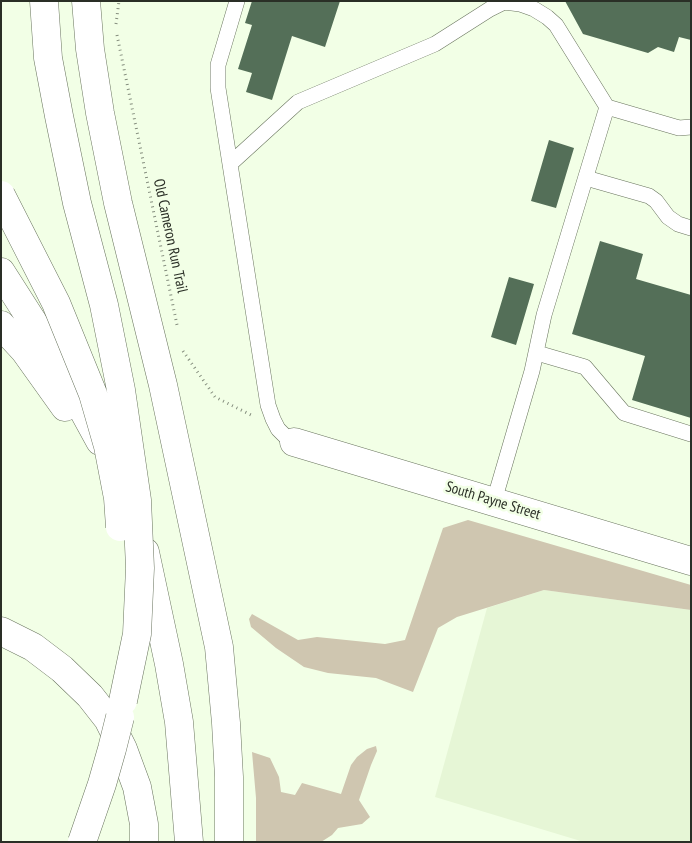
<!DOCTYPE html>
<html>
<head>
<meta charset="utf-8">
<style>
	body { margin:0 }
	#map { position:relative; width:692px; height:843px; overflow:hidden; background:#f2ffe6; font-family:"PT Sans Narrow",sans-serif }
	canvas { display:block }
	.frame { position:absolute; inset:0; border:2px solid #2a2f26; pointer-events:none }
</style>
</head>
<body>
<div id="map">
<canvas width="692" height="843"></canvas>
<div class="frame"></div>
</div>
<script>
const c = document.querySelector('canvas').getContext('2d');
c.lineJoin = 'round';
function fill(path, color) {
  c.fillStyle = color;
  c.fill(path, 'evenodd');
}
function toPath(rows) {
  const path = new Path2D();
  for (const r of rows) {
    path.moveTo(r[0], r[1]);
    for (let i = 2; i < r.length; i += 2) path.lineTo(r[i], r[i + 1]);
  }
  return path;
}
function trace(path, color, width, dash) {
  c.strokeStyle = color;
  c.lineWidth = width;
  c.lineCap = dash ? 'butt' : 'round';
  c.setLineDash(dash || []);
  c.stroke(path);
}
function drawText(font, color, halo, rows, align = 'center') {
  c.font = font + ' "PT Sans Narrow",sans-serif';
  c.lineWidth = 5;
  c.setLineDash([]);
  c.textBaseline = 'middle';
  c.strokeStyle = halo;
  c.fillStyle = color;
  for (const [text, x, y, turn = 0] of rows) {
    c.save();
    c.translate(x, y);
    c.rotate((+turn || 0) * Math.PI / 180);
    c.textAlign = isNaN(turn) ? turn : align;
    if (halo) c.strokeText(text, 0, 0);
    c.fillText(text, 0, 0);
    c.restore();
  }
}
fill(toPath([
	[544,590,691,610,691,842,584,842,435,797,487,608]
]), '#e6f6d6');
fill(toPath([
	[468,520,691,585,691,610,544,590,457,617,438,628,413,692,376,678,328,673,304,667,276,648,251,627,249,619,252,614,298,640,317,637,385,644,405,640,443,528],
	[376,746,377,751,371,765,359,800,370,817,362,824,338,828,332,835,321,842,256,842,256,798,252,752,270,758,279,777,281,792,295,795,302,783,341,794,351,765,357,757,367,749]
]), '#cfc6b0');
fill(toPath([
	[252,1,340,1,325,47,292,36,272,100,246,92,252,73,238,69,252,25,245,23],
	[565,1,691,1,691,40,679,37,674,52,658,47,648,53,583,34],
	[549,140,574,148,556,208,531,201],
	[600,241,643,254,636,279,691,295,691,418,632,400,645,356,572,334],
	[509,277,534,284,516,345,491,337]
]), '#546f58');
const service = toPath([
	[237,1,218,65,218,88,268,405,273,419,278,429,286,437,294,442],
	[230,164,298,102,435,44,490,9,504,2,520,4,534,9,547,17,556,25,607,107,679,128,691,127],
	[586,178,649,196,656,201,668,217,678,224,691,228],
	[537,353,585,367,624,413,691,434],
	[494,501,532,371,544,315,607,107]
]);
const minor = toPath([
	[294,442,691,561]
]);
const motorway = toPath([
	[86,1,90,49,100,113,118,203,163,385,219,647,226,723,229,777,229,842],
	[1,272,47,344,100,441],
	[1,325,25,351,65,407],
	[145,552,169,664,179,722,189,842],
	[1,631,33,647,62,669,90,696,108,719,123,749,137,787,144,824,144,842]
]);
trace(service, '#69745e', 16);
trace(minor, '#69745e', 29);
trace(motorway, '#69745e', 29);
trace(toPath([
	[116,24,119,1],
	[117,35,177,325],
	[183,351,215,397,251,415]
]), '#858e7e', 3, [1, 4]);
trace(service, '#fff', 15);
trace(minor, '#fff', 28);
trace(motorway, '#fff', 28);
const motorwayBridge = toPath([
	[44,1,48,58,59,116,77,203,104,305,121,390,137,500,140,568,137,634,123,701],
	[1,195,56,303,93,394,108,446,118,498,120,527],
	[82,842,102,784,112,749,120,717]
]);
trace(motorwayBridge, '#69745e', 29, []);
trace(motorwayBridge, '#fff', 28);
drawText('15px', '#2a2f26', '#f2ffe6', [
	["Old Cameron Run Trail",170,236,78],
	["South Payne Street",493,501,17]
]);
</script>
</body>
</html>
